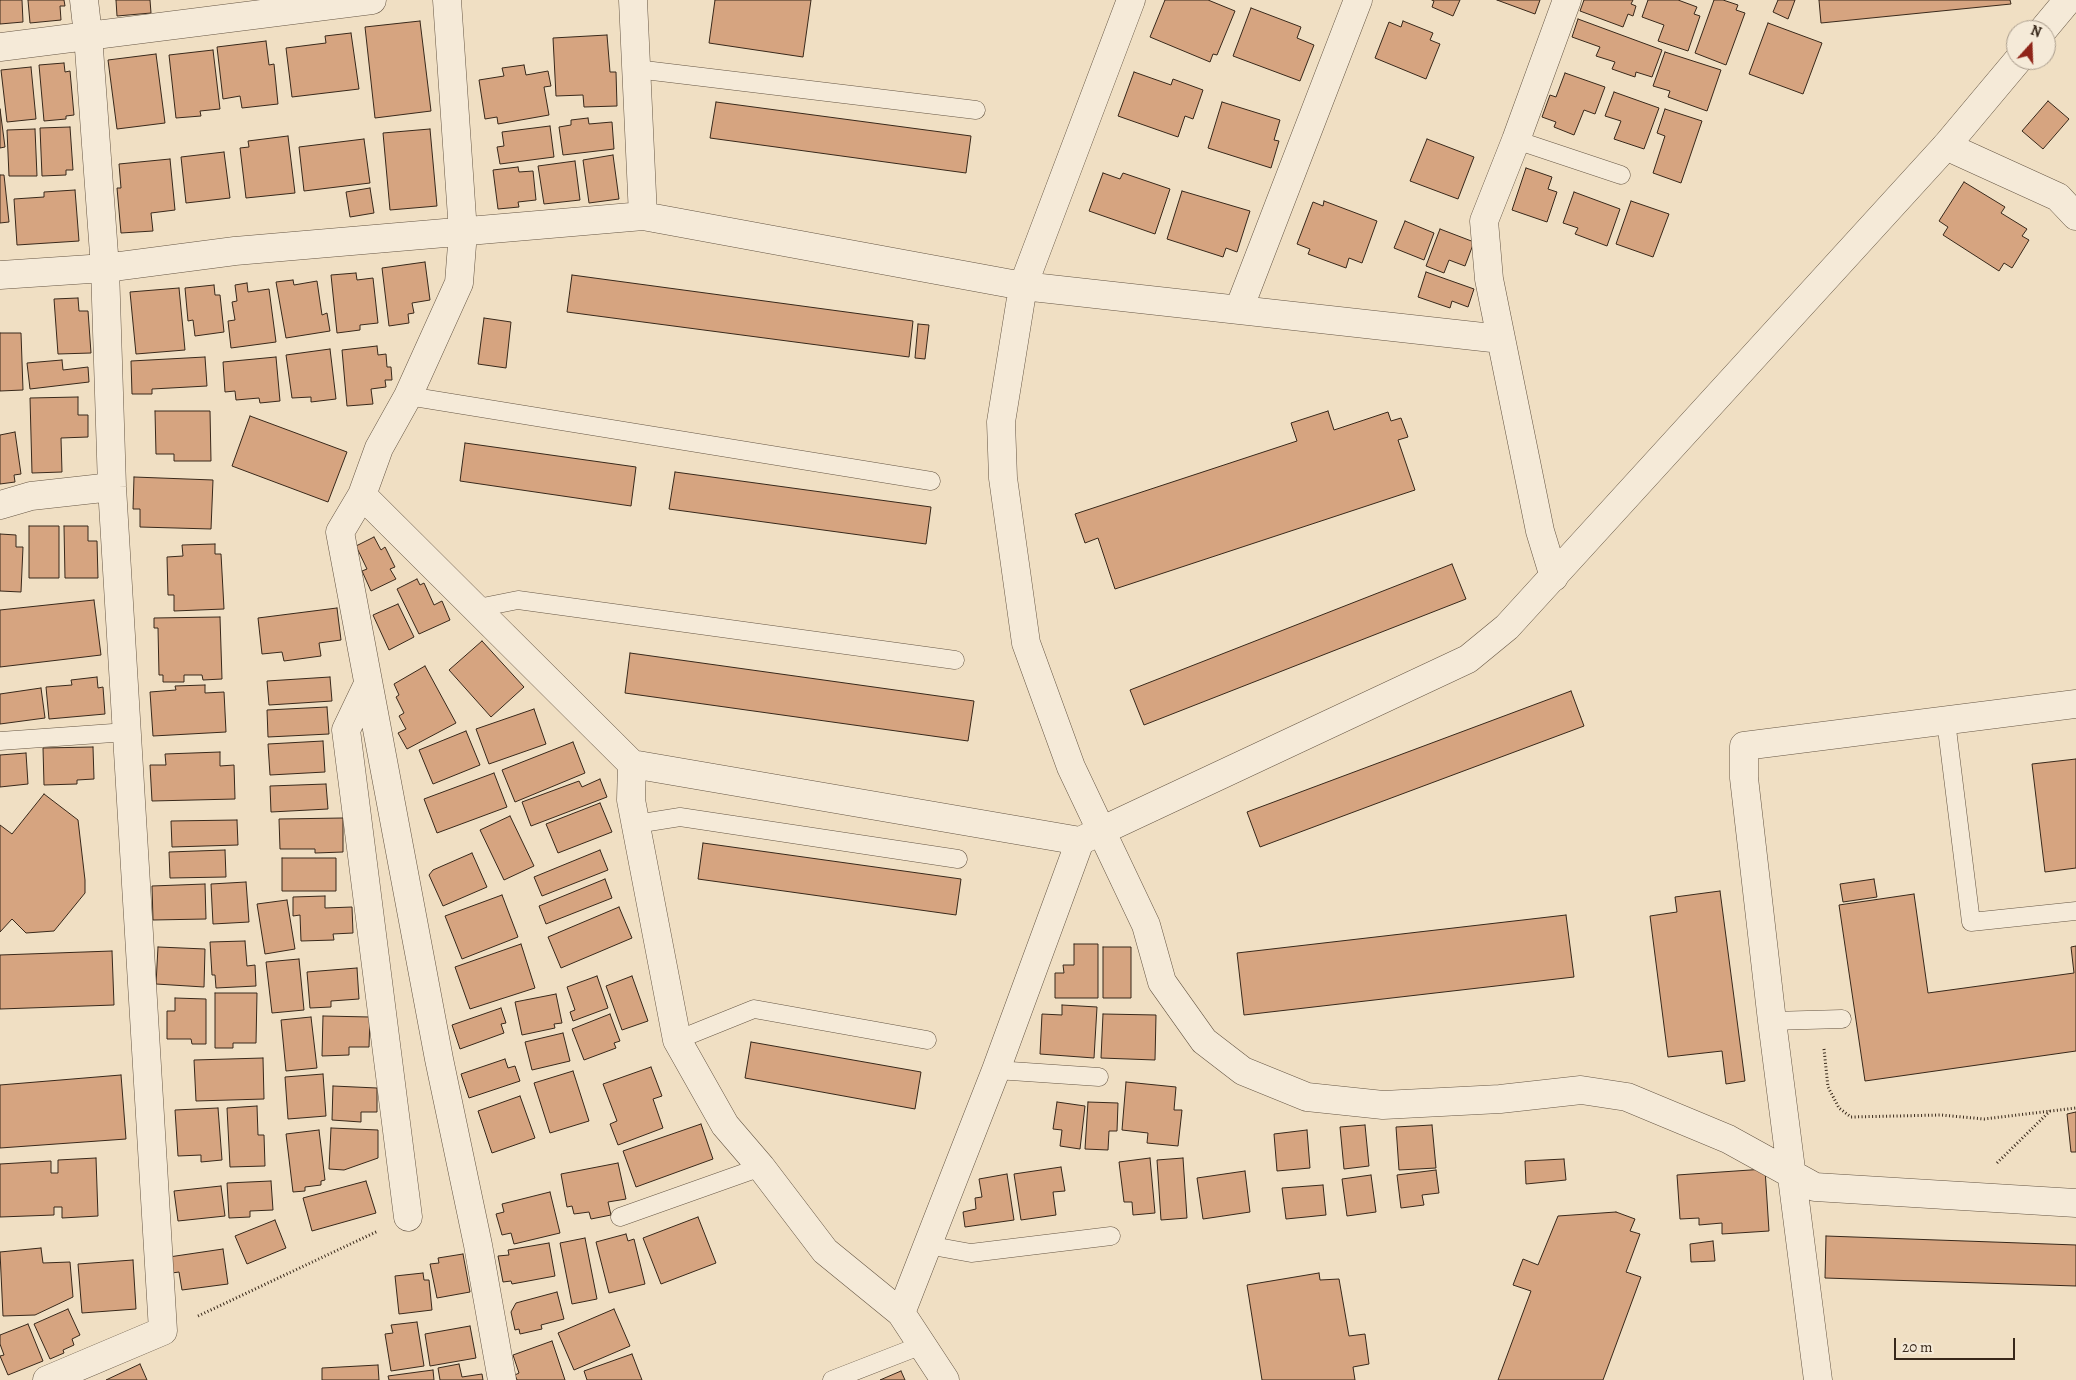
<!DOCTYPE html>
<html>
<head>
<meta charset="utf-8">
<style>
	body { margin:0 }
	#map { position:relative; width:2076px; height:1380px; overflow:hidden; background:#f0dfc3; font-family:Alegreya,serif }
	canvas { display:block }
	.north { position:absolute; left:2006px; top:20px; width:50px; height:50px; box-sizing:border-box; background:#f5ead8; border:1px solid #a99c8c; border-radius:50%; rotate:20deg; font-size:14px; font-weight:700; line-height:20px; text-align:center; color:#38281a }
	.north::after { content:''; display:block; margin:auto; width:18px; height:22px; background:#8f2418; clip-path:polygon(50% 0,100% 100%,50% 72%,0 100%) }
	.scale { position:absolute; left:1894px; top:1338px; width:121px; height:22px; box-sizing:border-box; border:2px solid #38281a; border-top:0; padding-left:6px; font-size:15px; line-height:18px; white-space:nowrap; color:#38281a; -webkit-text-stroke:4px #f5ead8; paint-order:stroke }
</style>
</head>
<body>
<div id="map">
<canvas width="2076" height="1380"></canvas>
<div class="north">N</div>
<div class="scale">20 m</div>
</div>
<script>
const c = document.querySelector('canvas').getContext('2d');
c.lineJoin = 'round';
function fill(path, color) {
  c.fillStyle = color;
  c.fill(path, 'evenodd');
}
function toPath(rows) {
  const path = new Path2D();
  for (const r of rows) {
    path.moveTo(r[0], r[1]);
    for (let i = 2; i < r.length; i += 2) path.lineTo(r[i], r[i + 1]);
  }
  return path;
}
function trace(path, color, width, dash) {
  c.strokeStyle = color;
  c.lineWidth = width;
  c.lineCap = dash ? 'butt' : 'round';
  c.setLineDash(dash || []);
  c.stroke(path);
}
const building = toPath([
	[0,0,22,0,23,22,0,24,0,0],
	[28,0,64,0,65,6,60,6,61,20,30,23,28,0],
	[116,0,150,0,151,13,117,16,116,0],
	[715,0,811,0,803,57,709,43,715,0],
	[1165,0,1208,0,1235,11,1217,55,1213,54,1210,62,1150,37,1165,0],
	[1432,0,1460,0,1453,16,1432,7,1434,1,1432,0],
	[1497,0,1540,0,1535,14,1497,0],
	[1584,0,1633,0,1631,4,1636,6,1633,16,1628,14,1623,27,1580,11,1584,0],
	[1648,0,1678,0,1697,7,1694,14,1700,16,1688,51,1658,41,1664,25,1642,17,1648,0],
	[1714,0,1723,0,1738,5,1736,10,1745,13,1726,65,1695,53,1714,0],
	[1778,0,1795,0,1788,19,1773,12,1778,0],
	[1819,0,2010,0,2011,4,1821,23,1819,0],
	[1251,8,1301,27,1297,38,1314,45,1300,81,1233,56,1251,8],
	[1578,19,1662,50,1652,77,1636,72,1635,77,1612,69,1615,62,1596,56,1600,47,1572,37,1578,19],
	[420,21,431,111,375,118,365,27,420,21],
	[1403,21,1433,33,1430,40,1440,44,1426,79,1375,58,1389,22,1401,27,1403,21],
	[1768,23,1822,43,1803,94,1749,74,1768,23],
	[351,33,359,89,292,97,286,48,326,43,325,36,351,33],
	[607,35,610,72,616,72,617,106,584,107,583,95,556,96,553,38,607,35],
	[266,41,269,65,274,64,278,104,242,108,240,96,223,99,217,47,266,41],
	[213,50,220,109,200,111,201,116,176,118,169,55,213,50],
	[1665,52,1721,70,1707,111,1668,97,1670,91,1653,86,1665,52],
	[156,54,165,123,117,129,108,60,156,54],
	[64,63,65,72,70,71,74,115,66,116,66,119,44,121,39,65,64,63],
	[524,65,526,75,548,71,551,86,544,87,549,115,498,124,497,117,485,119,479,80,504,76,502,68,524,65],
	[31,67,36,119,7,122,1,70,31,67],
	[1134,72,1171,85,1173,79,1203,90,1193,119,1185,116,1178,137,1118,116,1134,72],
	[1565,73,1605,87,1595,114,1584,110,1574,135,1554,127,1556,122,1542,117,1550,95,1556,97,1565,73],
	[1614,92,1659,108,1644,149,1614,139,1621,121,1605,116,1614,92],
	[2048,101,2069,119,2043,149,2022,131,2048,101],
	[716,102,971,136,966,173,710,138,716,102],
	[1222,102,1280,120,1274,140,1279,141,1271,168,1208,148,1222,102],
	[0,109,5,147,0,148,0,109],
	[1665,109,1702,121,1681,183,1653,173,1665,136,1657,133,1665,109],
	[588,118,589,124,612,122,614,149,563,155,559,127,571,125,571,120,588,118],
	[550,126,554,157,500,164,497,147,504,146,502,132,550,126],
	[70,127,73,170,66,170,66,175,42,176,40,128,70,127],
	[35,129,37,176,9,176,7,130,35,129],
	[430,129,437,206,390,210,383,133,430,129],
	[288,136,295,193,246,198,240,148,249,147,248,141,288,136],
	[364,139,370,183,304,191,299,147,364,139],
	[1427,139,1474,157,1458,199,1410,181,1427,139],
	[224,152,230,198,186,203,181,157,224,152],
	[613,155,619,199,589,203,583,160,613,155],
	[170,159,175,210,151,213,153,231,121,233,117,188,121,188,119,164,170,159],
	[575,161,580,200,544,204,538,166,575,161],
	[518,167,519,172,533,171,536,200,518,202,519,207,498,209,493,170,518,167],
	[1526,168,1552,177,1548,189,1557,192,1547,222,1512,210,1526,168],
	[1103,173,1120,179,1123,173,1170,189,1155,234,1089,211,1103,173],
	[0,175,4,175,9,222,0,223,0,175],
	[1964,182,2005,207,2001,213,2027,229,2022,236,2029,240,2012,268,2004,263,1999,271,1943,235,1948,227,1939,221,1964,182],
	[370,188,374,213,350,217,346,192,370,188],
	[75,190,79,241,17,245,14,199,44,197,44,192,75,190],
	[1182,191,1250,211,1237,252,1226,248,1223,257,1167,239,1182,191],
	[1574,192,1620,209,1607,246,1575,234,1578,228,1563,223,1574,192],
	[1324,201,1377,221,1362,263,1349,258,1346,268,1308,254,1310,249,1297,244,1313,202,1323,206,1324,201],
	[1631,201,1669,214,1653,257,1616,244,1631,201],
	[1405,221,1434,233,1424,260,1394,248,1405,221],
	[1440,229,1474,242,1465,266,1449,260,1444,273,1426,266,1440,229],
	[425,262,430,300,412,303,414,313,408,314,409,323,389,326,382,268,425,262],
	[1426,272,1474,289,1468,307,1452,301,1450,308,1418,297,1426,272],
	[356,273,357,280,373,278,378,323,360,325,360,330,337,333,331,275,356,273],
	[572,275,913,321,909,357,567,312,572,275],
	[293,280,294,285,317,281,322,315,327,313,330,331,286,338,276,282,293,280],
	[247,283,248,292,269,289,276,342,231,348,228,321,235,320,232,302,237,301,235,285,247,283],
	[214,285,215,295,220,295,224,332,195,336,193,320,188,321,185,288,214,285],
	[179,288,185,350,136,354,130,292,179,288],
	[78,298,79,311,88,311,91,353,58,354,54,299,78,298],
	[484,318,511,322,506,368,478,364,484,318],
	[918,324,929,325,925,359,915,358,918,324],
	[0,333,21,333,23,390,0,391,0,333],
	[377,346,378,355,386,354,387,367,391,367,392,380,385,380,386,387,371,389,373,404,347,406,342,350,377,346],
	[330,349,336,399,311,402,311,397,292,398,286,355,330,349],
	[205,357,207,386,152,389,152,394,132,394,131,361,205,357],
	[276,357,280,401,260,403,259,398,236,400,235,391,225,392,223,362,276,357],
	[62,360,63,370,88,367,89,382,30,389,27,363,62,360],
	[78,397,78,415,88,415,88,437,61,438,62,472,32,473,30,398,78,397],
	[155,411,210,411,211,461,174,461,174,454,156,454,155,411],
	[1328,411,1334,430,1388,412,1391,421,1401,418,1408,437,1398,440,1415,490,1115,589,1098,538,1085,543,1075,514,1297,441,1291,423,1328,411],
	[250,416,347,452,328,502,232,466,250,416],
	[15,432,21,474,14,475,15,482,0,484,0,435,15,432],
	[465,443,636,467,631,506,460,481,465,443],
	[675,472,931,507,926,544,669,509,675,472],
	[134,477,213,480,211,529,140,527,140,509,133,509,134,477],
	[29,526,59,526,59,578,29,578,29,526],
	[64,526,88,526,88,541,97,541,98,578,65,578,64,526],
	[0,534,16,535,16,547,23,547,21,592,0,591,0,534],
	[374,537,381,550,385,547,395,567,390,569,396,579,371,591,362,571,367,569,356,546,374,537],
	[215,544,215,554,221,554,224,609,174,611,174,595,168,595,167,557,183,556,182,545,215,544],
	[1452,564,1466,599,1144,725,1130,690,1452,564],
	[417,579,420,585,424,583,434,605,442,601,450,620,419,634,397,589,417,579],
	[94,600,101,655,0,667,0,610,94,600],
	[398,604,414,637,389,650,373,615,398,604],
	[337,608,341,640,319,643,321,656,284,661,282,652,262,654,258,618,337,608],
	[220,617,222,679,203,680,202,675,184,675,184,682,163,682,163,675,159,675,158,628,154,628,154,618,220,617],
	[482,641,524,687,491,717,449,670,482,641],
	[630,653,974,701,968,741,625,693,630,653],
	[425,666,456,723,407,749,398,733,406,729,399,716,404,713,396,697,399,695,394,684,425,666],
	[97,677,98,688,103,687,105,714,49,719,46,687,72,685,71,680,97,677],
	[330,677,332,701,269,705,267,681,330,677],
	[205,685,205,693,224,692,226,732,153,736,150,692,176,690,175,686,205,685],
	[41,688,45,718,0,724,0,694,41,688],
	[1571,691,1584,726,1260,847,1247,812,1571,691],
	[327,707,329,734,268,737,267,710,327,707],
	[534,709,546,744,489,764,476,729,534,709],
	[466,731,480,765,433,784,419,750,466,731],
	[323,741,325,772,270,775,268,744,323,741],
	[573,742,585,773,515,802,502,770,573,742],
	[93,747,94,779,77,780,77,784,44,785,43,748,93,747],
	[220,752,220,766,234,765,235,799,152,801,150,765,166,765,165,754,220,752],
	[26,753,28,784,0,787,0,755,26,753],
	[2076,759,2076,868,2045,872,2032,764,2076,759],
	[494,773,507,807,437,833,424,799,494,773],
	[600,779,607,797,531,826,522,802,579,781,582,787,600,779],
	[326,784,328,809,271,812,270,786,326,784],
	[44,794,78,820,85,880,85,893,54,931,26,933,12,919,0,932,0,825,12,834,44,794],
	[600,803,612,832,558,853,546,824,600,803],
	[510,816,534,866,504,880,480,830,510,816],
	[343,818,343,852,315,853,315,849,280,849,279,819,343,818],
	[237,820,238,845,172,847,171,821,237,820],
	[703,843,961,879,956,915,698,879,703,843],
	[225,850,226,877,170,878,169,852,225,850],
	[600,850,608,870,542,896,534,877,600,850],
	[472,853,487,887,443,906,429,875,433,870,472,853],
	[282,858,336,858,336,891,282,891,282,858],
	[605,879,612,898,546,924,539,906,605,879],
	[1874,879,1877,897,1843,902,1840,884,1874,879],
	[246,882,249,922,213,924,211,884,246,882],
	[205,884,206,919,153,920,152,886,205,884],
	[1720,891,1745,1081,1726,1084,1722,1051,1668,1057,1650,916,1677,912,1675,897,1720,891],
	[1914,894,1928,993,2074,973,2071,947,2076,946,2076,1051,1865,1081,1839,905,1914,894],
	[502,895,518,937,462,959,445,916,502,895],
	[325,896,325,908,352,907,353,933,333,934,334,940,301,941,300,915,293,916,293,897,325,896],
	[287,900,295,949,265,954,257,904,287,900],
	[619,907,632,938,561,968,548,937,619,907],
	[1566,915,1574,977,1244,1015,1237,953,1566,915],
	[245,941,247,966,255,965,256,986,216,988,215,975,212,975,210,942,245,941],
	[521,944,535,988,470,1009,455,967,521,944],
	[1074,944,1098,944,1098,998,1055,998,1055,973,1064,973,1063,965,1074,965,1074,944],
	[158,947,205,949,204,987,156,984,158,947],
	[1103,947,1131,947,1131,998,1103,998,1103,947],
	[112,951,114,1005,0,1009,0,955,112,951],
	[299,959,304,1010,272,1013,266,962,299,959],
	[357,968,359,999,331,1001,331,1007,310,1008,307,972,357,968],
	[597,976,608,1008,573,1021,570,1012,575,1010,567,987,597,976],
	[632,976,648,1021,622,1030,606,986,632,976],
	[215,993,257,993,256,1043,233,1043,233,1048,215,1048,215,993],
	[556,994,562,1023,554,1024,555,1028,522,1035,515,1002,556,994],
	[175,998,206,999,206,1044,192,1044,191,1039,167,1039,167,1011,175,1011,175,998],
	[1062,1005,1097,1007,1094,1058,1040,1054,1042,1014,1062,1015,1062,1005],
	[501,1008,506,1023,501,1024,504,1033,460,1049,452,1025,501,1008],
	[610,1014,620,1041,614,1043,616,1048,584,1060,572,1029,610,1014],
	[1103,1014,1156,1015,1155,1060,1101,1058,1103,1014],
	[323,1016,370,1017,369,1047,349,1047,349,1055,322,1056,323,1016],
	[311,1017,317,1068,286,1071,281,1020,311,1017],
	[563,1033,570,1061,532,1070,525,1042,563,1033],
	[751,1042,921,1072,915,1109,745,1078,751,1042],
	[263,1058,264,1099,196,1101,194,1060,263,1058],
	[505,1059,508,1068,515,1066,520,1081,469,1098,461,1074,505,1059],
	[651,1067,662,1096,653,1099,663,1128,618,1145,610,1124,617,1121,603,1084,651,1067],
	[573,1071,589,1121,550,1133,534,1083,573,1071],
	[323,1074,326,1116,288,1119,285,1077,323,1074],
	[121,1075,126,1139,0,1148,0,1085,121,1075],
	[1126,1082,1176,1087,1174,1110,1182,1110,1178,1146,1147,1143,1148,1133,1122,1130,1126,1082],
	[333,1086,377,1088,377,1112,361,1112,361,1122,332,1120,333,1086],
	[520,1096,535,1138,492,1153,478,1111,520,1096],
	[1057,1102,1085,1106,1080,1149,1060,1146,1062,1130,1053,1129,1057,1102],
	[1088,1102,1118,1103,1117,1131,1109,1131,1108,1150,1085,1149,1088,1102],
	[257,1106,258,1135,264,1135,265,1166,230,1167,227,1108,257,1106],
	[218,1108,222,1160,201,1162,201,1155,178,1156,175,1110,218,1108],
	[2076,1112,2076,1152,2071,1152,2067,1114,2076,1112],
	[701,1124,713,1159,636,1187,623,1151,701,1124],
	[1365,1125,1369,1166,1344,1169,1340,1127,1365,1125],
	[1432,1125,1436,1168,1399,1170,1396,1127,1432,1125],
	[331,1128,378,1130,378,1158,344,1170,329,1169,331,1128],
	[319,1130,325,1180,321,1181,321,1185,305,1187,305,1191,293,1192,286,1134,319,1130],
	[1307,1130,1310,1168,1277,1171,1274,1134,1307,1130],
	[96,1158,98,1216,62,1218,62,1207,54,1207,54,1215,0,1217,0,1164,51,1161,51,1173,58,1173,58,1160,96,1158],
	[1150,1158,1155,1213,1133,1215,1132,1202,1124,1202,1119,1162,1150,1158],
	[1183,1158,1187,1218,1161,1220,1157,1160,1183,1158],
	[1564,1159,1566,1180,1526,1184,1525,1161,1564,1159],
	[618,1163,626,1199,608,1202,611,1215,591,1219,589,1212,574,1214,572,1206,567,1207,561,1174,618,1163],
	[1061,1167,1065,1191,1053,1192,1056,1215,1021,1220,1014,1174,1061,1167],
	[1765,1169,1769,1231,1722,1234,1722,1223,1699,1225,1699,1218,1680,1219,1677,1175,1765,1169],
	[1436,1170,1439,1193,1422,1195,1424,1205,1401,1208,1397,1175,1436,1170],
	[1245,1171,1250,1212,1203,1219,1197,1178,1245,1171],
	[1007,1174,1014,1220,965,1227,963,1212,976,1209,975,1198,982,1197,979,1179,1007,1174],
	[1371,1175,1376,1212,1347,1216,1342,1179,1371,1175],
	[271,1181,273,1210,250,1211,250,1217,229,1218,227,1183,271,1181],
	[366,1181,376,1213,312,1231,303,1198,366,1181],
	[1323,1185,1326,1215,1286,1219,1282,1188,1323,1185],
	[221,1186,225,1216,178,1221,174,1191,221,1186],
	[550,1192,560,1233,514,1244,511,1233,502,1235,496,1214,504,1212,502,1204,550,1192],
	[1616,1212,1635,1219,1630,1231,1640,1234,1626,1272,1641,1277,1603,1380,1498,1380,1531,1291,1513,1285,1523,1259,1538,1265,1558,1216,1616,1212],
	[698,1217,716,1263,661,1284,643,1238,698,1217],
	[275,1220,286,1248,247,1264,235,1236,275,1220],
	[626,1234,628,1241,634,1239,645,1284,609,1293,596,1242,626,1234],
	[1826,1236,2076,1245,2076,1286,1825,1278,1826,1236],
	[585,1238,597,1299,572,1304,560,1243,585,1238],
	[1713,1241,1715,1261,1691,1262,1690,1244,1713,1241],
	[549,1243,555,1276,512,1284,511,1281,503,1282,498,1256,509,1255,508,1250,549,1243],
	[41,1248,43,1263,70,1262,73,1297,35,1315,3,1316,0,1252,41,1248],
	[223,1249,228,1284,182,1290,179,1272,172,1273,169,1257,223,1249],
	[463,1254,470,1292,437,1298,430,1264,439,1263,438,1258,463,1254],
	[133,1260,136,1309,82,1313,78,1264,133,1260],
	[423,1273,424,1280,429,1280,432,1310,399,1314,395,1276,423,1273],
	[1319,1273,1320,1280,1339,1279,1349,1336,1365,1334,1369,1364,1353,1367,1355,1380,1262,1380,1247,1285,1319,1273],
	[557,1292,564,1319,541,1325,542,1329,520,1334,519,1329,515,1330,511,1312,516,1303,557,1292],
	[68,1309,80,1335,72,1339,74,1345,63,1350,64,1353,50,1359,34,1324,68,1309],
	[614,1309,630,1346,574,1370,558,1333,614,1309],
	[417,1322,424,1366,391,1371,385,1334,393,1333,391,1325,417,1322],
	[28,1324,43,1361,8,1375,0,1356,4,1355,0,1344,0,1335,28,1324],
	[470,1326,476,1358,430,1366,425,1334,470,1326],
	[552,1341,565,1380,517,1380,515,1375,519,1373,513,1355,552,1341],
	[632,1354,642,1380,587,1380,584,1371,632,1354],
	[140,1364,147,1380,106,1380,140,1364],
	[459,1364,462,1377,482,1374,483,1380,440,1380,438,1368,459,1364],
	[378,1365,379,1380,322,1380,322,1368,378,1365],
	[433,1370,434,1380,389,1380,388,1376,433,1370],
	[901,1371,905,1380,880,1380,901,1371]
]);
fill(building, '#d6a480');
trace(building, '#38281a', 1);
const service = toPath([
	[636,69,976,110],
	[1516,140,1621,175],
	[408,396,931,481],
	[478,608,518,600,955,660],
	[1946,721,1971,922,2076,911],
	[0,741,127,732],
	[636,824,680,817,958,859],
	[1772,1021,1842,1019],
	[677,1040,754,1009,927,1040],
	[996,1070,1099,1077],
	[620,1217,761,1167],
	[927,1245,971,1253,1111,1236],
	[832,1380,922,1345]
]);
const minor = toPath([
	[447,0,463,232,459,283,408,396,379,448,362,495,340,532,439,1059,478,1245,502,1380],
	[633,0,643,216],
	[1131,0,1023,286,1001,422,1003,478,1026,643,1071,767,1146,925,1162,982,1204,1041,1243,1071,1307,1097,1383,1105,1500,1099,1581,1090,1627,1097,1728,1139,1815,1187,2076,1203],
	[0,47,372,0],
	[1946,146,2058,197,2076,216],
	[0,275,105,268,235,251,643,216,1023,286,1501,339],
	[1239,309,1358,0],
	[362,495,632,764,631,800,677,1040,725,1125,761,1167,825,1251,901,1313,945,1380],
	[0,505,31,496,112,487],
	[1554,577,1540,531,1489,279,1484,221,1516,140,1567,0],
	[368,684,346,730,408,1217],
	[632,764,1080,841],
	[901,1313,996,1070,1080,841,1101,831],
	[47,1380,163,1331,112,487,105,268,88,35,84,0],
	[1818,1380,1772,1021,1744,778,1744,746,2076,704]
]);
const tertiary = toPath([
	[2043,30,2068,0],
	[1101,831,1468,659,1507,627,1946,146,2018,60]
]);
trace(service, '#665644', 19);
trace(minor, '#665644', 29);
trace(tertiary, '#665644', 29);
trace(toPath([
	[1824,1049,1828,1087,1839,1108,1851,1117,1941,1115,1984,1119,2076,1108],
	[1997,1163,2050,1111],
	[198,1316,378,1231]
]), '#38281a', 3, [1, 2.5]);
trace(service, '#f5ead8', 18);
trace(minor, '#f5ead8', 28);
trace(tertiary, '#f5ead8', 28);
</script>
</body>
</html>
